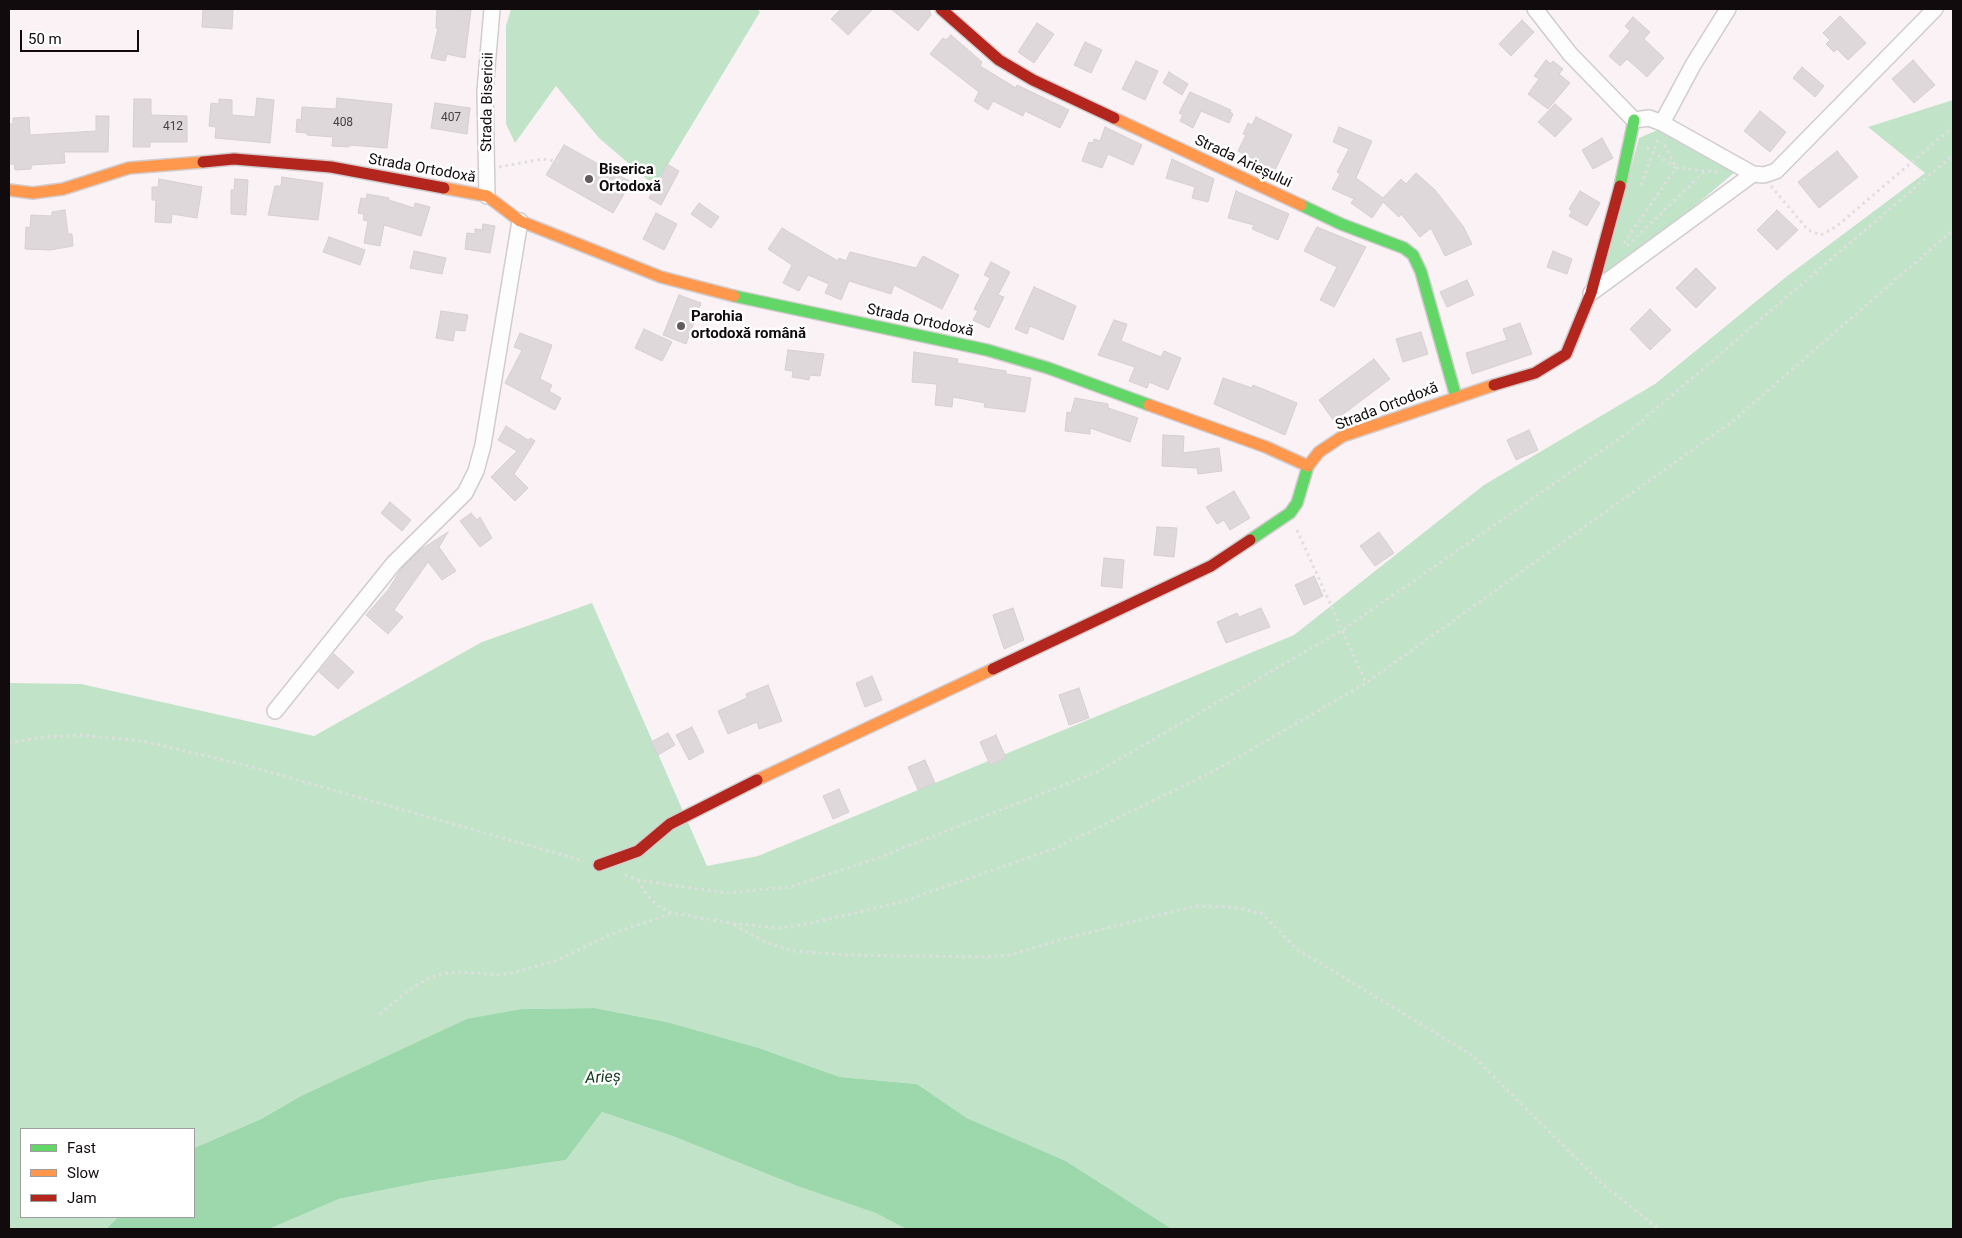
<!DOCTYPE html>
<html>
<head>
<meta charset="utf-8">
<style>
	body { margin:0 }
	#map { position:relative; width:1962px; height:1238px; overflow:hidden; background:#faf2f5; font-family:Roboto,sans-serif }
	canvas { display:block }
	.frame { position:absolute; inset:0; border:10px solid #110b0d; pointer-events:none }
	.legend { position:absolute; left:20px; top:1128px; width:175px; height:90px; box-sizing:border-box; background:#fff; border:1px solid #a09d9e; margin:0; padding:6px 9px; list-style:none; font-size:15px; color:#110b0d }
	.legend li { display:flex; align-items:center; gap:10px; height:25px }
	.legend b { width:25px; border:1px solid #a09d9e }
	.scale { position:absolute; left:20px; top:30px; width:119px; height:22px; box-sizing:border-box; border:2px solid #110b0d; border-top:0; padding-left:6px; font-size:15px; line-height:18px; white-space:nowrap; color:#110b0d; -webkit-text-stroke:4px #fff; paint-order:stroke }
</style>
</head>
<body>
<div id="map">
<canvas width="1962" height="1238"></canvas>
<div class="frame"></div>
<ul class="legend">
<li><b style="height:6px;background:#63d668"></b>Fast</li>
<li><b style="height:6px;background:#ff974d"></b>Slow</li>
<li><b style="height:6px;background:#b3261e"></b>Jam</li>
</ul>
<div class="scale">50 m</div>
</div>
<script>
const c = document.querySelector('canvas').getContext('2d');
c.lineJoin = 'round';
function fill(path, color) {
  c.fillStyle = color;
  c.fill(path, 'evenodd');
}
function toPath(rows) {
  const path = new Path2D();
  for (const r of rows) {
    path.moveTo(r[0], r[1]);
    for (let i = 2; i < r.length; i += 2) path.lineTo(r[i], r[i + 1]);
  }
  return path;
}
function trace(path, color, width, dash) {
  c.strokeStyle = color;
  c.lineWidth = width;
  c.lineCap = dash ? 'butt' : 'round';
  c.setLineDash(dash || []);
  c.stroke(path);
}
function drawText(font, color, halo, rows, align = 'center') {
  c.font = font + ' Roboto,sans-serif';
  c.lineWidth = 5;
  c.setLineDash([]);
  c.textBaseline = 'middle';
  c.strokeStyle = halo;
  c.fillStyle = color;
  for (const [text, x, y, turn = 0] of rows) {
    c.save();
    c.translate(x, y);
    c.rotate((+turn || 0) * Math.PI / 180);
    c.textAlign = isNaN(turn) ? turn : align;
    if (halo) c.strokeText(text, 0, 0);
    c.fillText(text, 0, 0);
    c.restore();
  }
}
fill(toPath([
	[511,9,757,9,760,12,655,186,599,138,556,86,515,143,506,124,506,26],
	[1953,100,1953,1229,1172,1229,1066,1161,967,1118,917,1084,840,1077,759,1048,667,1022,595,1008,522,1009,299,1097,261,1119,194,1148,194,1129,21,1129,21,1217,118,1217,106,1229,9,1229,9,683,81,684,314,736,482,642,592,603,707,866,758,856,1294,635,1484,485,1655,384,1786,277,1925,173,1868,127],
	[1660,129,1735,172,1677,221,1601,278,1639,138],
	[602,1112,675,1137,797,1186,877,1213,906,1229,269,1229,339,1199,428,1181,566,1160]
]), '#c1e4c9');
fill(toPath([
	[595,1008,667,1022,759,1048,840,1077,917,1084,967,1118,1066,1161,1172,1229,906,1229,876,1213,797,1186,675,1137,602,1112,566,1160,428,1181,339,1199,269,1229,106,1229,118,1217,194,1217,194,1148,261,1119,299,1097,467,1019,522,1009]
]), '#9cd8ac');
const building = toPath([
	[203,9,233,9,232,29,202,27,203,9],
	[437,9,471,10,465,58,447,54,445,61,431,58,438,28,436,28,437,9],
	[841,9,873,9,848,35,831,19,841,9],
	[891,9,929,9,931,15,918,31,891,9],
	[1840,16,1866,43,1848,60,1837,49,1834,52,1826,44,1830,40,1823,33,1840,16],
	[1633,17,1650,32,1644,39,1664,58,1647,77,1627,59,1620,66,1609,56,1630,31,1625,26,1633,17],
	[1522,20,1534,32,1511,56,1499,44,1522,20],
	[1037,23,1054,34,1034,63,1018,52,1037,23],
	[951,35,982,62,980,66,1016,88,1017,85,1069,110,1060,128,1025,111,1023,116,993,101,988,110,974,101,979,92,930,54,943,38,946,40,951,35],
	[1085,42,1102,50,1091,73,1074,65,1085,42],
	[1546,60,1551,64,1553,61,1563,69,1559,74,1570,83,1548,109,1528,94,1539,79,1534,76,1546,60],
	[1913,60,1935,85,1914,103,1892,79,1913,60],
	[1136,61,1158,71,1145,100,1122,89,1136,61],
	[1802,67,1824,86,1815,97,1793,78,1802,67],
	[1169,72,1188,84,1182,95,1163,83,1169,72],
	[1190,92,1231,110,1230,112,1233,114,1229,123,1201,111,1193,128,1180,121,1183,115,1179,113,1190,92],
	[257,98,274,100,270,143,215,138,216,127,209,126,211,103,219,104,219,99,232,100,232,115,255,117,257,98],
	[337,98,392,104,387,148,350,145,349,147,332,146,333,137,307,135,307,133,296,132,297,119,301,120,302,107,336,109,337,98],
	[134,99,151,99,151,115,187,116,187,142,150,142,150,147,133,147,134,99],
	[435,103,470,108,467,134,431,128,435,103],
	[1555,104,1572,119,1555,137,1538,122,1555,104],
	[1760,111,1786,132,1770,152,1744,131,1760,111],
	[96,116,109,116,108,152,64,152,65,163,31,165,31,169,15,170,14,164,9,164,9,124,13,124,13,118,29,117,30,135,96,131,96,116],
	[1256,117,1292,135,1275,170,1238,151,1246,135,1243,134,1248,123,1252,125,1256,117],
	[1105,127,1142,145,1133,165,1108,154,1102,168,1082,161,1089,142,1093,143,1094,139,1100,141,1105,127],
	[1339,127,1372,141,1356,178,1383,198,1401,179,1406,184,1416,173,1435,190,1463,226,1472,244,1445,256,1431,228,1420,237,1401,214,1399,217,1383,202,1372,218,1351,203,1354,199,1332,189,1340,174,1337,172,1349,149,1333,142,1339,127],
	[1602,138,1613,158,1593,169,1582,150,1602,138],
	[564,145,631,182,613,213,546,175,564,145],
	[1837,151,1858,177,1819,208,1798,182,1837,151],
	[1172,159,1214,179,1208,202,1192,198,1195,187,1166,178,1172,159],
	[667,164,679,171,661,205,649,198,667,164],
	[282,177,323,183,318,220,268,215,275,186,281,186,282,177],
	[159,179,202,187,197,218,172,214,171,223,155,222,156,200,152,200,152,187,158,187,159,179],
	[235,179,248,180,246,215,231,214,231,190,234,190,235,179],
	[1236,191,1289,214,1278,240,1252,229,1254,225,1228,218,1236,191],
	[1580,191,1600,203,1587,226,1569,216,1572,211,1569,209,1580,191],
	[367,194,389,198,389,200,414,208,415,203,430,207,421,236,384,225,380,246,364,243,368,221,363,220,364,214,358,213,361,198,366,199,367,194],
	[699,203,719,217,711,228,691,214,699,203],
	[65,210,68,234,72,234,73,246,50,250,25,249,26,227,30,228,31,215,52,216,52,212,65,210],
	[1777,210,1798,230,1777,250,1757,230,1777,210],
	[656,213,677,224,664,250,643,239,656,213],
	[483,224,495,226,490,253,465,249,467,233,475,234,475,229,482,230,483,224],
	[1317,227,1366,247,1334,307,1320,300,1337,267,1304,251,1317,227],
	[782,228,838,261,839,258,846,261,850,252,916,268,923,256,959,275,942,309,894,285,891,294,849,281,841,300,825,293,829,284,808,275,799,291,783,283,792,265,768,249,782,228],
	[329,237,365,250,360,265,323,252,329,237],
	[414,251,446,258,442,274,410,268,414,251],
	[1553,251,1572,259,1567,274,1547,267,1553,251],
	[991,262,1010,272,998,295,1004,297,989,328,973,320,978,311,974,309,990,278,984,275,991,262],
	[1696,268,1716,288,1696,308,1676,288,1696,268],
	[1467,280,1474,295,1447,307,1440,292,1467,280],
	[1034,287,1076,306,1063,340,1030,326,1027,334,1015,329,1034,287],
	[679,295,701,303,686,344,663,335,679,295],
	[1650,309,1671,330,1650,350,1630,329,1650,309],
	[441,311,468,315,465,331,455,330,453,341,436,338,441,311],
	[1114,320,1127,324,1121,341,1161,357,1164,351,1181,358,1168,390,1149,382,1147,388,1129,381,1135,367,1098,355,1114,320],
	[1520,323,1532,354,1472,374,1466,353,1507,340,1503,329,1520,323],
	[644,329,672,342,662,361,635,348,644,329],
	[1421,332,1428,354,1403,362,1396,339,1421,332],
	[520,333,552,345,540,379,552,385,549,391,561,398,555,410,505,383,522,350,514,347,520,333],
	[788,350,824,354,820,376,810,375,809,380,792,377,793,371,785,370,788,350],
	[914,352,958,359,957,363,1006,371,1006,374,1031,378,1025,412,984,407,985,403,953,397,952,407,935,405,937,384,912,382,914,352],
	[1374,359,1390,379,1334,421,1319,400,1374,359],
	[1223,378,1252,388,1253,385,1297,403,1285,435,1214,404,1223,378],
	[1075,398,1108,404,1108,408,1138,418,1130,442,1090,428,1090,434,1065,431,1067,412,1071,413,1075,398],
	[506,426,528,440,531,438,535,441,514,474,528,488,515,501,491,477,517,451,498,440,506,426],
	[1529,430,1538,450,1516,460,1507,440,1529,430],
	[1163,435,1184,436,1183,453,1219,448,1222,471,1198,474,1197,468,1162,466,1163,435],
	[1234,491,1250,518,1230,530,1224,520,1217,524,1206,507,1234,491],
	[390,502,411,520,402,531,381,513,390,502],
	[471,513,477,520,480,517,492,538,480,547,460,521,471,513],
	[1157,527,1177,528,1174,557,1154,555,1157,527],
	[448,532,439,547,456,571,442,580,428,562,394,610,403,617,388,634,366,615,388,590,402,568,420,550,448,532],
	[1379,532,1394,553,1375,566,1360,546,1379,532],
	[1104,558,1124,560,1122,588,1101,586,1104,558],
	[1314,576,1323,596,1304,605,1295,585,1314,576],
	[1013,608,1024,640,1004,649,993,615,1013,608],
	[1261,608,1270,627,1226,643,1217,622,1237,613,1239,617,1261,608],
	[334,654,354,672,338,689,319,672,334,654],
	[872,676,882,700,865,707,856,683,872,676],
	[768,685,782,721,759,729,757,722,728,734,718,711,747,698,746,694,768,685],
	[1079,688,1089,718,1069,725,1059,695,1079,688],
	[692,727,704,752,689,760,676,735,692,727],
	[668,733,675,745,658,755,651,742,668,733],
	[996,735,1006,758,990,765,980,742,996,735],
	[925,760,935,783,918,790,908,767,925,760],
	[839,789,849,812,833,819,823,796,839,789]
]);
fill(building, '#dfd8da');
trace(building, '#d6cfd1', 1);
const street = toPath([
	[1535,9,1570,54,1634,120,1649,118,1662,123,1753,174,1764,175,1776,171,1935,9],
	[1662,123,1693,65,1728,9],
	[487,196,485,91,492,9],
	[1591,293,1753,174],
	[275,711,394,563,465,493,476,471,483,445,520,221]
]);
const fast = toPath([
	[1620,186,1634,120],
	[1301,205,1341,224,1404,248,1413,255,1421,272,1456,397],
	[734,296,987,350,1048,368,1149,405],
	[1250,540,1290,513,1297,503,1308,466]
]);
const slow = toPath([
	[1114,118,1301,205],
	[444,188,487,196,520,221,661,277,734,296],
	[9,190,33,193,63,189,129,168,203,162],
	[1149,405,1266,447,1308,466,1319,452,1343,436,1494,385],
	[757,780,993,669]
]);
const jam = toPath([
	[941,9,999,60,1033,80,1114,118],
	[203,162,234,159,331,167,444,188],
	[1494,385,1535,373,1566,354,1591,293,1620,186],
	[993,669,1211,566,1250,540],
	[599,865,638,851,670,824,757,780]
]);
trace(street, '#d2ccce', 18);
trace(fast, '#d2ccce', 14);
trace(slow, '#d2ccce', 14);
trace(jam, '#d2ccce', 14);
trace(toPath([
	[1647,148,1676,168,1663,141],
	[499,167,542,159,562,162],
	[1641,185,1659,137],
	[1771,186,1808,230,1821,235,1837,226,1953,127],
	[1624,243,1676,168,1718,172],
	[1627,246,1705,171],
	[1297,530,1366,683],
	[9,743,36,738,80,735,142,741,241,764,584,861],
	[625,875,638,880,726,893,790,887,875,859,1097,772,1341,631,1630,431,1953,155],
	[638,880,646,894,658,906,672,913,731,923,779,928,802,925,898,903,1056,848,1214,771,1366,683,1734,420,1953,230],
	[734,925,768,943,793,951,847,955,987,957,1010,955,1067,938,1195,906,1233,907,1261,913,1298,950,1472,1055,1602,1184,1659,1229],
	[380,1014,409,990,427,979,441,974,462,972,499,975,512,973,555,961,612,934,672,913]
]), '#e0dedf', 3, [2.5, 4]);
trace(street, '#fefdfe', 15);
trace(fast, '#63d668', 11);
trace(slow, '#ff974d', 11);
trace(jam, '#b3261e', 11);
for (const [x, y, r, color] of [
	[589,179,5,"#635c5e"],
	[681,326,5,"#635c5e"]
]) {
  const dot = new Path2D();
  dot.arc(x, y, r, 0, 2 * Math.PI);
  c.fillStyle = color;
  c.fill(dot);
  trace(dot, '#fff', 2);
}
drawText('12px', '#474042', null, [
	["407",451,118],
	["408",343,123],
	["412",173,127]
]);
drawText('15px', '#110b0d', '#fff', [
	["Strada Bisericii",488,102,-89],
	["Strada Arieșului",1243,162,25],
	["Strada Ortodoxă",422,169,10],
	["Strada Ortodoxă",920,321,12],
	["Strada Ortodoxă",1387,407,-21]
]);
drawText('bold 15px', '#110b0d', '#fff', [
	["Biserica",599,170],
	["Ortodoxă",599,187],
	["Parohia",691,317],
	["ortodoxă română",691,334]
], 'left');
drawText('italic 16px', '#13381f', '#fff', [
	["Arieș",603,1078,-3]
]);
</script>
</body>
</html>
